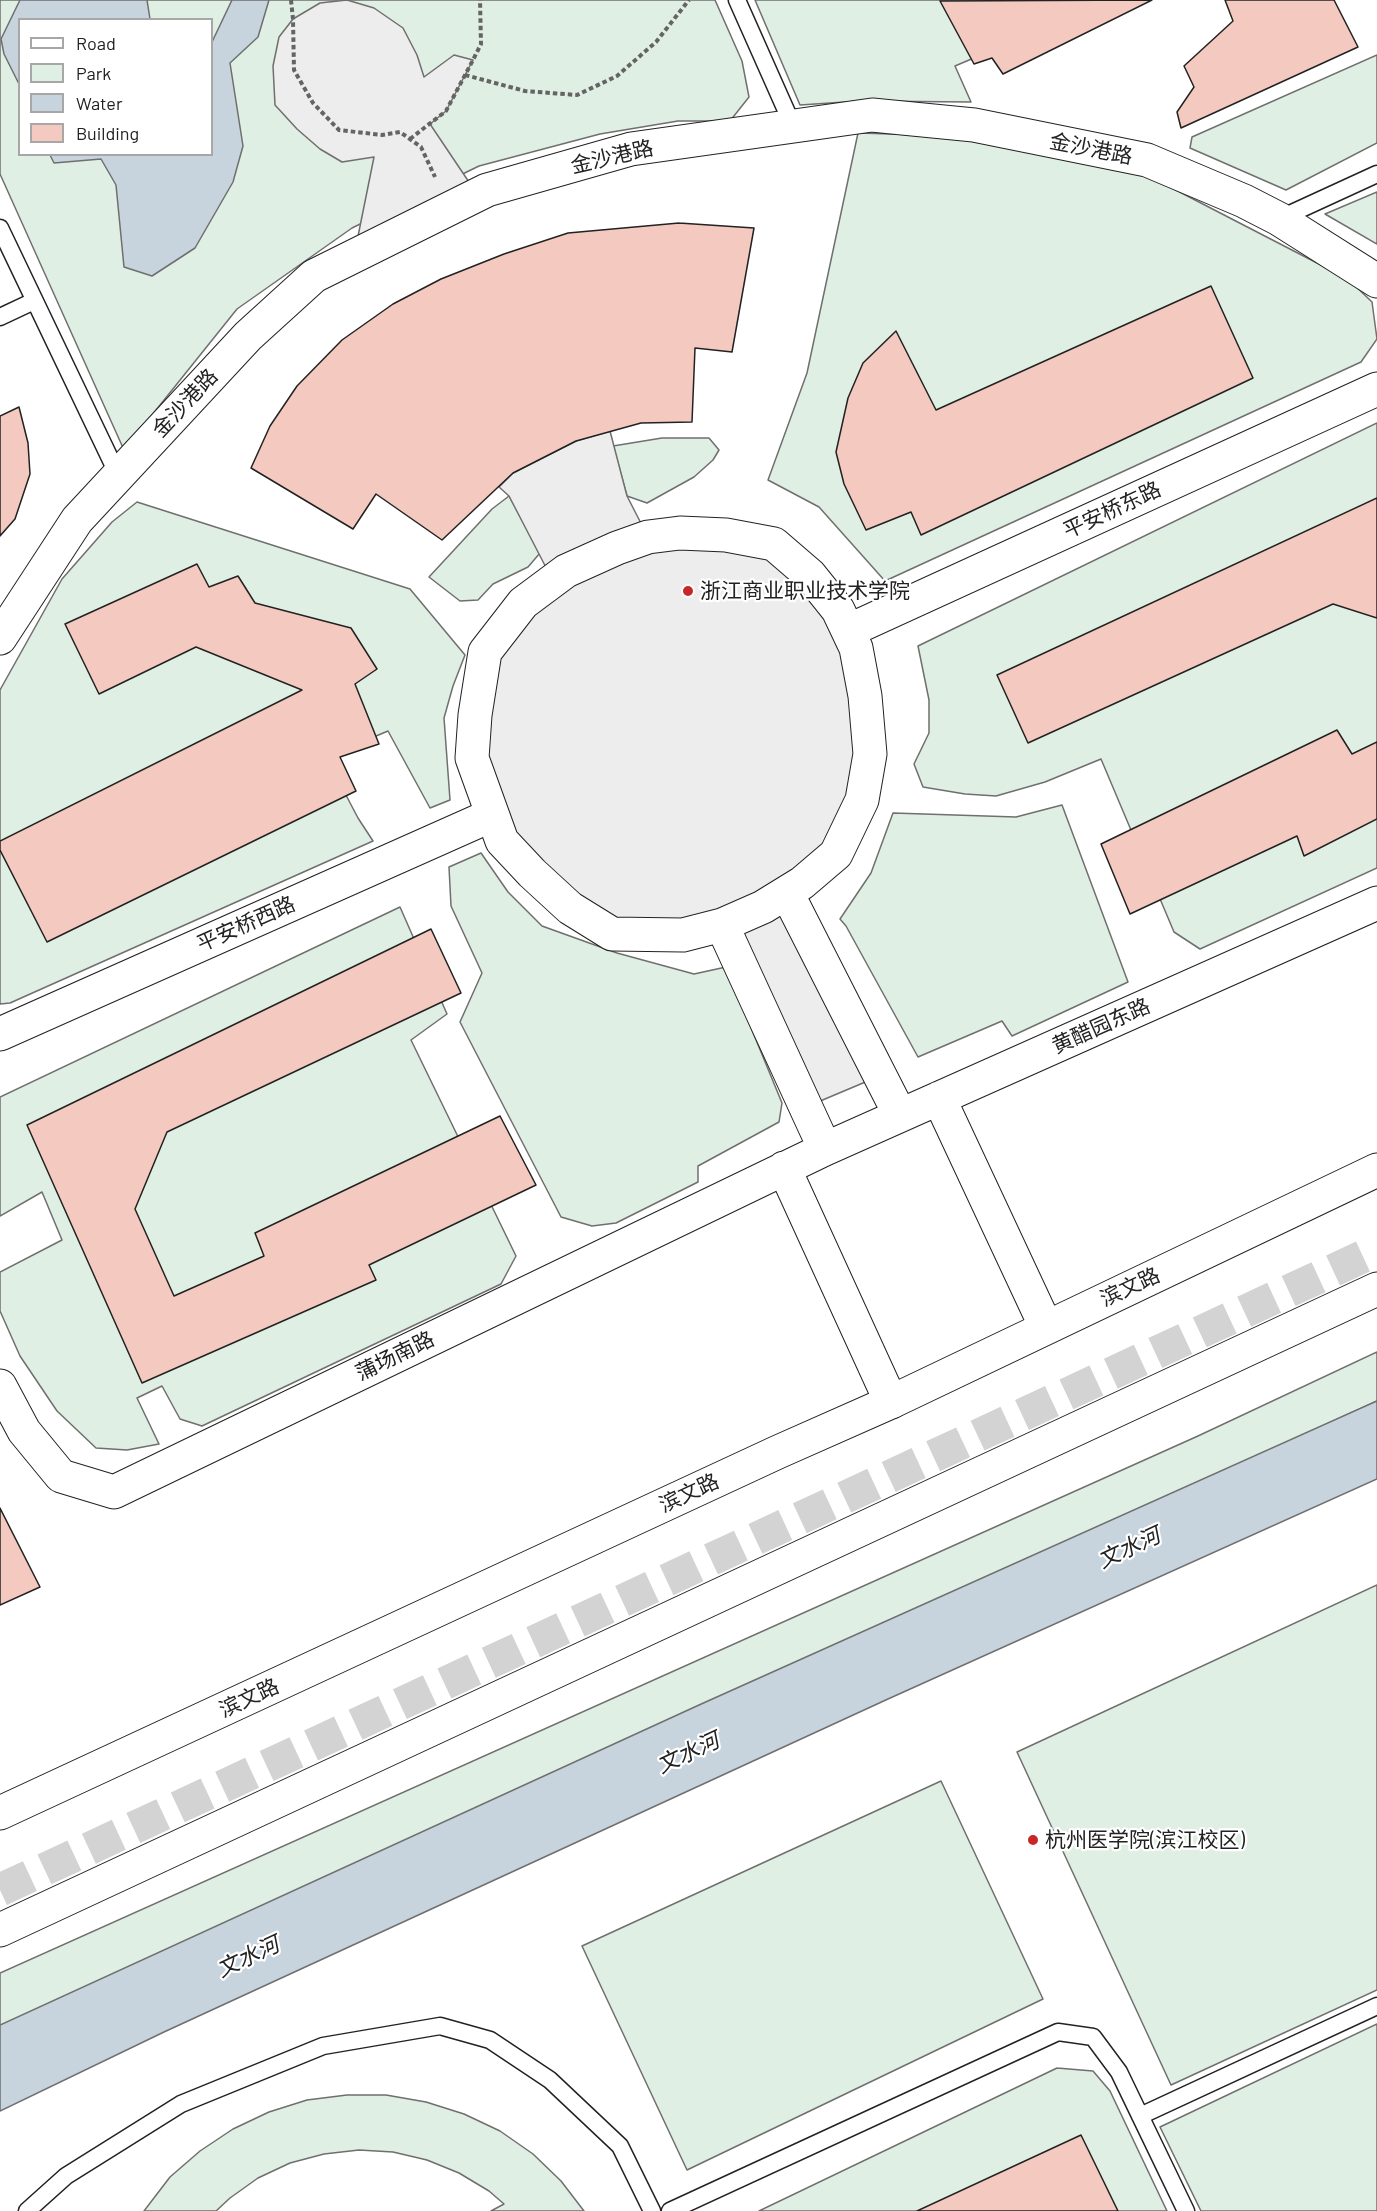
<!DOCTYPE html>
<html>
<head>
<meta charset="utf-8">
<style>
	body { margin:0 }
	#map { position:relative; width:1377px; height:2211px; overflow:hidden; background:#fff; font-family:Barlow,sans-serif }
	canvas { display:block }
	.legend { position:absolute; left:18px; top:18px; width:195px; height:138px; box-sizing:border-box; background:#fff; border:2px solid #a7a7a7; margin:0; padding:8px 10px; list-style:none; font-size:18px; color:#222 }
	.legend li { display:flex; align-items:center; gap:12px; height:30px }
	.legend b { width:30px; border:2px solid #a7a7a7 }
</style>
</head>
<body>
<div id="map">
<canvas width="1377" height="2211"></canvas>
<ul class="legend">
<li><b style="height:8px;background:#fff"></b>Road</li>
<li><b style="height:16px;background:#e0efe3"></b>Park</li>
<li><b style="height:16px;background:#c7d3dd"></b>Water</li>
<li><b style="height:16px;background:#f3c9c0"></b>Building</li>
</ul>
</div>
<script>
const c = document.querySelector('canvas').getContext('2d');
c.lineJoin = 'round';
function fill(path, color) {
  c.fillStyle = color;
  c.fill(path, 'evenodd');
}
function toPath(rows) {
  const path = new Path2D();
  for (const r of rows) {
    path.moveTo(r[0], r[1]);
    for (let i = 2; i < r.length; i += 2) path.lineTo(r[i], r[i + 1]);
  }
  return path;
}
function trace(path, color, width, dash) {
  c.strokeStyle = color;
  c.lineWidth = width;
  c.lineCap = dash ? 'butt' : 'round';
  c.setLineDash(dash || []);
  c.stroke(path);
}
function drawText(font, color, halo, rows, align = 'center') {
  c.font = font + ' Barlow,"Noto Sans SC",sans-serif';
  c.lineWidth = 4.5;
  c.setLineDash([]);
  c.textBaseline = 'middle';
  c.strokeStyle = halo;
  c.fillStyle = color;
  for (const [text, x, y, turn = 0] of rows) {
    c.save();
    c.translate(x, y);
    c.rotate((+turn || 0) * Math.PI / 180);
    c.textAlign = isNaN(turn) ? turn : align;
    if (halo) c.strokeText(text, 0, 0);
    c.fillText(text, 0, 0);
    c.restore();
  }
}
const green = toPath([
	[0,0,715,0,742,61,749,97,730,121,678,121,600,134,479,166,352,228,237,309,124,450,0,174,0,0],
	[20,20,212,20,212,154,20,154,20,20],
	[755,0,1110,0,955,66,971,102,860,101,800,105,755,0],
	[1377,55,1377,143,1286,190,1190,148,1192,137,1377,55],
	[858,133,957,136,1137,170,1348,279,1372,302,1377,339,1361,362,885,581,819,507,768,480,807,373,858,133],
	[1377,192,1377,244,1325,214,1377,192],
	[1377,423,1377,868,1200,949,1174,932,1101,759,1045,782,996,796,965,794,923,787,914,764,929,733,929,700,918,646,1377,423],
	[662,438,709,438,719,450,713,460,694,477,647,503,627,496,613,446,662,438],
	[509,496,540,553,528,567,493,584,478,600,460,601,429,577,492,509,509,496],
	[137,502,410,589,465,655,453,686,444,718,450,800,430,808,388,731,326,757,358,818,373,841,10,1003,0,1004,0,690,62,579,112,522,137,502],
	[1062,805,1128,982,1012,1036,1002,1021,918,1057,846,926,840,919,871,873,893,813,1016,817,1062,805],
	[481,853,508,892,542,926,617,953,694,974,726,967,782,1103,779,1122,698,1166,698,1182,616,1223,592,1226,561,1217,460,1022,482,973,451,906,449,867,481,853],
	[400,907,447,1014,411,1040,516,1256,501,1284,202,1426,180,1419,162,1386,137,1398,159,1444,127,1450,96,1448,57,1411,20,1356,0,1311,0,1272,62,1240,42,1192,0,1216,0,1097,400,907],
	[1377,1352,1377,1401,0,2033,0,1973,1198,1436,1377,1352],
	[1377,1585,1377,1990,1171,2085,1017,1752,1377,1585],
	[941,1781,1043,1999,687,2170,582,1946,941,1781],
	[1377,2024,1377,2211,1201,2211,1160,2127,1377,2024],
	[1057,2068,1093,2071,1110,2091,1167,2211,759,2211,1057,2068],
	[347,2095,386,2095,426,2102,464,2114,500,2131,533,2154,561,2181,584,2211,491,2211,504,2204,489,2191,459,2173,427,2160,393,2152,359,2150,324,2154,290,2163,258,2178,230,2198,216,2211,144,2211,170,2177,200,2151,233,2129,269,2112,307,2100,347,2095]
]);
fill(green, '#e0efe3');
trace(green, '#6f6f6f', 1.5);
const parking = toPath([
	[347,0,374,8,403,28,417,55,424,77,454,55,473,60,446,111,430,124,477,194,354,256,374,157,342,162,320,149,297,129,275,105,273,66,279,37,293,19,320,3,347,0],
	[610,431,627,496,648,537,774,544,838,610,862,800,802,883,882,1075,806,1107,722,926,612,934,502,841,475,715,485,652,553,581,509,496,499,487,513,473,576,441,610,431]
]);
fill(parking, '#ededed');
trace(parking, '#6f6f6f', 1.5);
const water = toPath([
	[20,0,147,0,150,19,20,20,19,84,4,54,1,39,20,0],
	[232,0,269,0,258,37,230,63,243,146,233,182,195,248,152,276,124,267,116,185,101,159,54,163,50,155,212,154,212,42,232,0],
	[1377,1401,1377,1479,888,1699,164,2032,0,2111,0,2025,699,1705,1377,1401]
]);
fill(water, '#c7d3dd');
trace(water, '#6f6f6f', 1.5);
const building = toPath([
	[1152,0,1003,74,992,58,974,64,940,1,1152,0],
	[1225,0,1334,0,1358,47,1181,128,1177,112,1194,87,1184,66,1233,21,1225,0],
	[679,223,754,228,732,352,695,348,692,422,641,423,576,441,513,473,442,540,376,494,353,529,251,468,270,426,297,386,342,340,393,304,441,279,504,254,568,233,679,223],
	[1211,286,1253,378,921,535,911,512,866,530,844,484,836,452,848,398,863,363,896,331,936,410,1211,286],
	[19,407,28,443,30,474,15,519,0,536,0,416,19,407],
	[1377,498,1377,618,1333,604,1028,743,997,675,1377,498],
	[197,564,209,587,238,576,255,603,351,628,377,669,355,684,379,744,340,757,356,791,47,942,0,850,0,841,302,690,196,647,99,694,65,624,197,564],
	[1337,730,1352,754,1377,742,1377,819,1304,856,1297,836,1130,914,1101,844,1337,730],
	[431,929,461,993,167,1132,135,1209,174,1296,264,1256,255,1233,500,1116,536,1185,369,1265,376,1280,142,1383,27,1125,431,929],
	[0,1508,40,1587,0,1605,0,1508],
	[1081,2135,1118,2211,917,2211,1081,2135]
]);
fill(building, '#f3c9c0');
trace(building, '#222', 1.5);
trace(toPath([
	[0,1890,1377,1250]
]), '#d3d3d3', 33, [33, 16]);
const service = toPath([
	[737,0,793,126],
	[1279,219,1377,174],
	[0,228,118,475],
	[0,317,34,301],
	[1140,2116,1377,2006],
	[27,2211,66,2176,181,2104,323,2046,440,2026,490,2040,550,2080,620,2146,652,2211],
	[670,2211,1058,2032,1093,2037,1119,2072,1186,2211]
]);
const minor = toPath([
	[680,533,726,535,774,544,810,575,838,610,856,648,865,696,870,754,862,800,836,854,802,883,763,907,722,925,683,935,612,934,570,908,532,873,502,841,472,758,475,715,485,652,523,603,566,571,617,548,648,537,680,533],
	[848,631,1377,389],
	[0,638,77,520,248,336,314,276,487,190,631,149,872,115,974,125,1147,160,1244,201,1279,219,1377,281],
	[787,893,900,1115],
	[722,925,825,1149],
	[0,1034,492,815],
	[939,1098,1046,1327],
	[784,1168,891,1402],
	[0,1386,24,1431,61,1476,114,1492,825,1149,1377,903]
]);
const primary = toPath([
	[0,1813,778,1452,891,1402,1377,1170],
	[0,1930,1377,1289]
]);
trace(service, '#222', 19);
trace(minor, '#222', 35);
trace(primary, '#222', 35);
trace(toPath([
	[291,0,293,19,294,70,313,103,339,130,382,135,400,132,421,147,435,177],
	[465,75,525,91,577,95,617,76,656,42,689,0],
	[410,139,446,111,473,60,481,44,480,0]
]), '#646464', 4, [4.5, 3]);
trace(service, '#fff', 16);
trace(minor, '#fff', 33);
trace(primary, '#fff', 33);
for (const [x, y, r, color] of [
	[688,591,6,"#c62828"],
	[1033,1840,6,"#c62828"]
]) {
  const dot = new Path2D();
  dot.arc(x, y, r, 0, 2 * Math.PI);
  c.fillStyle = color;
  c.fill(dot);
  trace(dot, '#fff', 2);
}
drawText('21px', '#222', '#fff', [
	["金沙港路",1091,149,11],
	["金沙港路",612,157,-13],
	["金沙港路",185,403,-47],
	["平安桥东路",1112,510,-25],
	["平安桥西路",246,924,-24],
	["黄醋园东路",1101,1026,-24],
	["滨文路",1130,1287,-25],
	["蒲场南路",395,1356,-26],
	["滨文路",689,1493,-25],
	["滨文路",249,1698,-25]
]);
drawText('21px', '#222', '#fff', [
	["浙江商业职业技术学院",700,591],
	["杭州医学院(滨江校区)",1045,1840]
], 'left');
drawText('italic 22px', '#222', '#fff', [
	["文水河",1129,1548,-25],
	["文水河",688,1753,-25],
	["文水河",248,1957,-25]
]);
</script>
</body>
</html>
